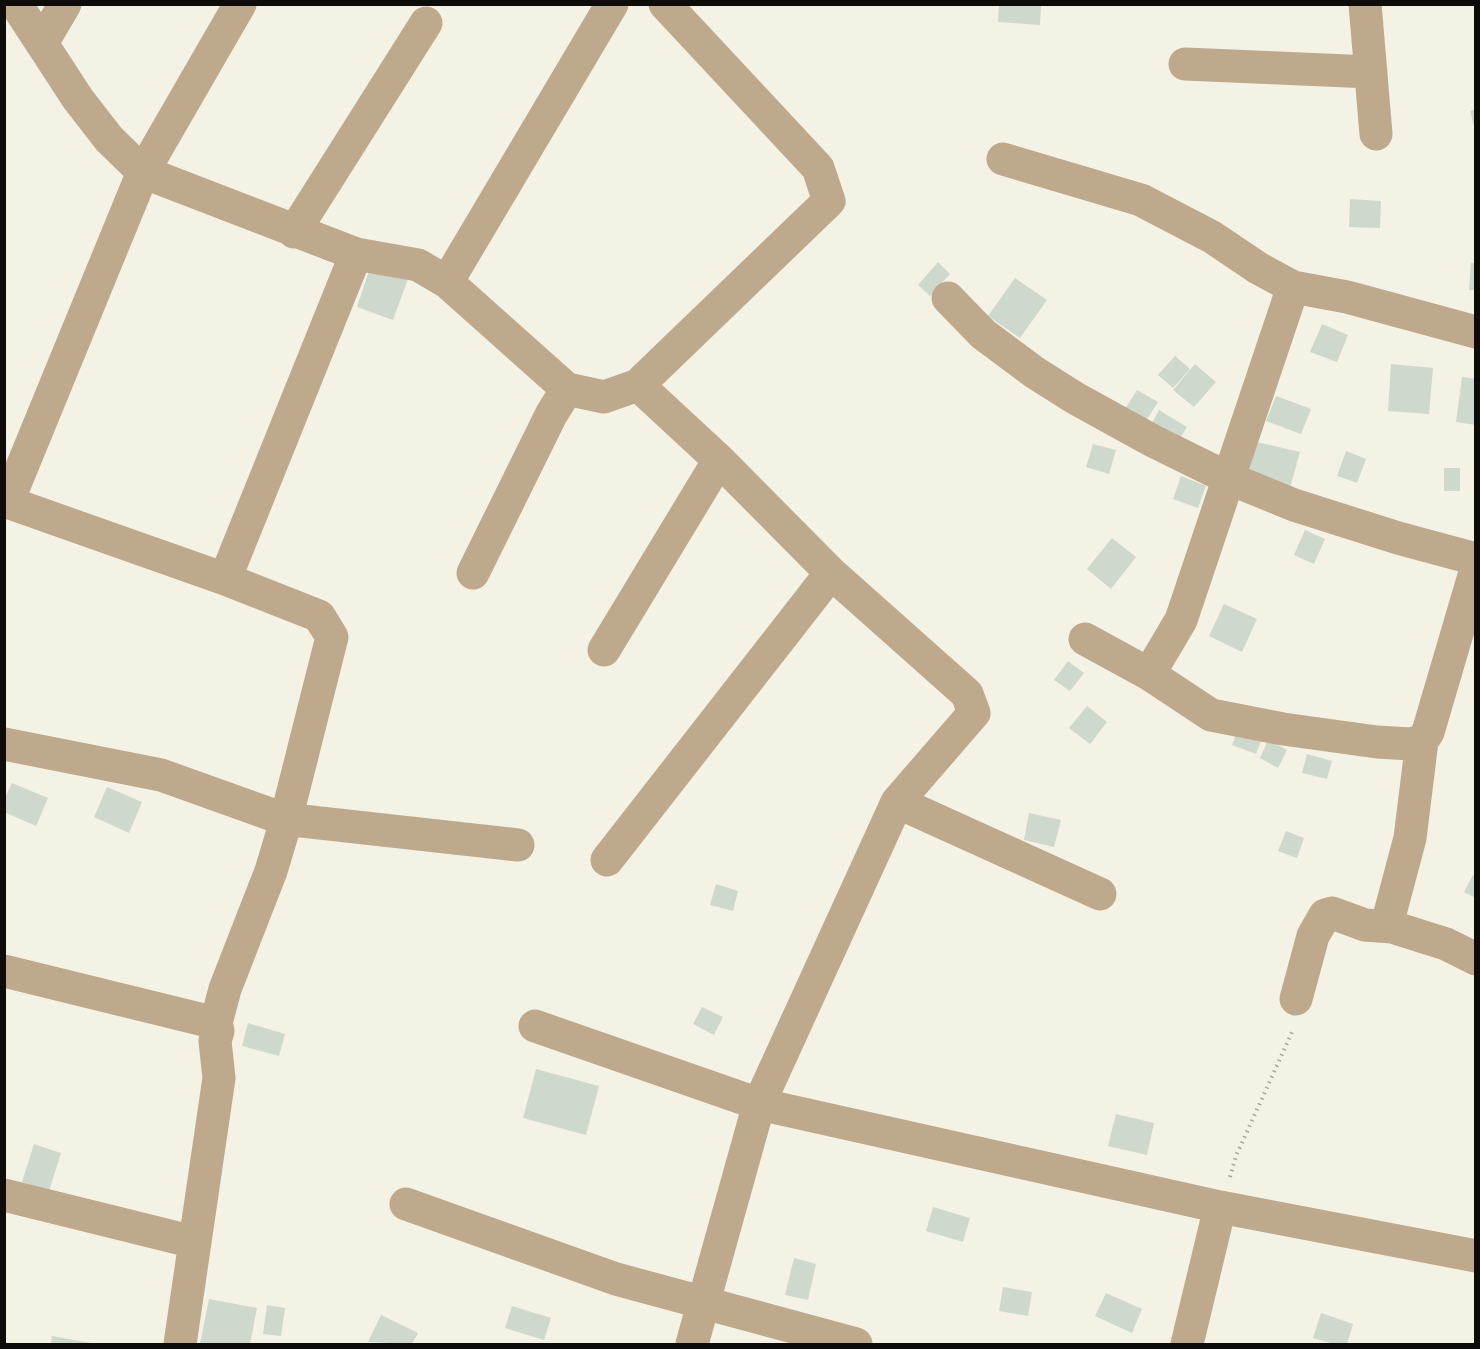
<!DOCTYPE html>
<html>
<head>
<meta charset="utf-8">
<style>
	body { margin:0 }
	#map { position:relative; width:1480px; height:1349px; overflow:hidden; background:#f3f2e5; font-family:"IBM Plex Serif",serif }
	canvas { display:block }
	.frame { position:absolute; inset:0; border:6px solid #0d0c08; pointer-events:none }
</style>
</head>
<body>
<div id="map">
<canvas width="1480" height="1349"></canvas>
<div class="frame"></div>
</div>
<script>
const c = document.querySelector('canvas').getContext('2d');
c.lineJoin = 'round';
function fill(path, color) {
  c.fillStyle = color;
  c.fill(path, 'evenodd');
}
function toPath(rows) {
  const path = new Path2D();
  for (const r of rows) {
    path.moveTo(r[0], r[1]);
    for (let i = 2; i < r.length; i += 2) path.lineTo(r[i], r[i + 1]);
  }
  return path;
}
function trace(path, color, width, dash) {
  c.strokeStyle = color;
  c.lineWidth = width;
  c.lineCap = dash ? 'butt' : 'round';
  c.setLineDash(dash || []);
  c.stroke(path);
}
fill(toPath([
	[999,5,1041,5,1040,25,998,22],
	[1476,109,1476,130,1475,130,1470,111],
	[1350,199,1381,201,1380,228,1349,227],
	[938,262,950,274,930,296,918,285],
	[1471,263,1476,263,1476,290,1469,290],
	[371,265,408,279,393,320,357,307],
	[1015,278,1047,300,1020,338,988,316],
	[1322,324,1348,335,1337,362,1310,352],
	[1175,356,1190,369,1173,388,1158,375],
	[1195,364,1216,382,1194,407,1173,390],
	[1391,364,1433,368,1429,414,1388,411],
	[1462,377,1476,379,1476,425,1456,422],
	[1137,390,1158,402,1144,424,1123,412],
	[1276,396,1311,409,1301,434,1266,421],
	[1159,410,1187,427,1173,450,1146,434],
	[1257,442,1300,452,1290,488,1243,475],
	[1093,444,1116,450,1109,474,1086,467],
	[1346,451,1366,459,1357,483,1337,476],
	[1444,468,1460,468,1460,491,1444,491],
	[1181,476,1206,486,1198,508,1173,499],
	[1305,530,1325,539,1314,564,1294,555],
	[1112,538,1136,557,1111,589,1087,569],
	[1224,604,1257,619,1242,652,1209,636],
	[1068,661,1084,673,1070,691,1054,680],
	[1087,706,1107,722,1090,744,1069,728],
	[1239,727,1263,736,1256,754,1232,745],
	[1268,740,1287,750,1278,768,1260,758],
	[1307,754,1332,761,1327,779,1302,773],
	[12,783,48,798,36,826,4,812,4,800],
	[107,787,142,802,129,833,94,817],
	[1029,813,1061,820,1054,847,1024,840],
	[1286,831,1304,838,1297,858,1278,851],
	[1473,875,1476,876,1476,898,1464,892],
	[716,884,738,891,733,911,710,905],
	[702,1007,723,1017,714,1035,693,1024],
	[248,1023,285,1034,279,1056,242,1046],
	[536,1069,599,1086,586,1135,523,1118],
	[1116,1114,1154,1123,1147,1155,1108,1146],
	[34,1144,61,1153,49,1191,22,1182],
	[933,1207,970,1218,963,1242,926,1231],
	[794,1258,816,1264,808,1300,785,1295],
	[1003,1287,1032,1292,1028,1316,999,1311],
	[1106,1293,1142,1309,1132,1333,1095,1316],
	[209,1299,257,1308,250,1344,200,1344],
	[267,1305,285,1308,281,1336,263,1334],
	[512,1306,551,1318,544,1340,505,1328],
	[1321,1313,1353,1324,1347,1344,1334,1344,1313,1338],
	[381,1315,418,1333,412,1344,368,1342],
	[52,1336,91,1343,91,1344,51,1344]
]), '#cfd8cd');
trace(toPath([
	[1230,1177,1236,1156,1293,1030]
]), '#a8a79d', 4, [1.5, 4.5]);
trace(toPath([
	[16,4,78,99,109,139,143,172,356,254,225,579],
	[1365,4,1376,134],
	[42,43,65,4],
	[1185,64,1371,72],
	[1003,159,1141,200,1212,237,1258,268,1293,287,1347,297,1476,332],
	[294,232,426,23],
	[356,254,418,265,447,282,567,389,551,415,473,573],
	[447,282,612,4],
	[948,298,983,334,1034,372,1075,398,1153,441,1228,478,1294,505,1398,538,1476,559],
	[638,385,719,460,831,573,967,694,974,713,897,802,759,1104,692,1344],
	[567,389,604,397,638,385,829,201,818,168,665,4],
	[4,501,225,579,319,616,332,637,283,831,271,871,225,989,216,1023,218,1031,215,1041,219,1078,180,1344],
	[8,501,143,172,240,4],
	[1085,639,1149,674,1211,715,1283,729,1377,742,1411,744,1422,741,1428,732,1476,569],
	[604,650,719,460],
	[1149,674,1181,620,1293,287],
	[1422,741,1410,838,1389,917,1392,927,1446,944,1476,959],
	[4,744,161,775,284,819,518,845],
	[897,802,1100,894],
	[607,860,831,573],
	[4,971,216,1023],
	[1296,999,1313,936,1325,915,1332,913,1365,925,1392,927],
	[535,1026,759,1104,1220,1207,1476,1256],
	[4,1195,194,1242],
	[406,1204,616,1279,856,1344],
	[1187,1344,1220,1207]
]), '#bfa98c', 33);
</script>
</body>
</html>
